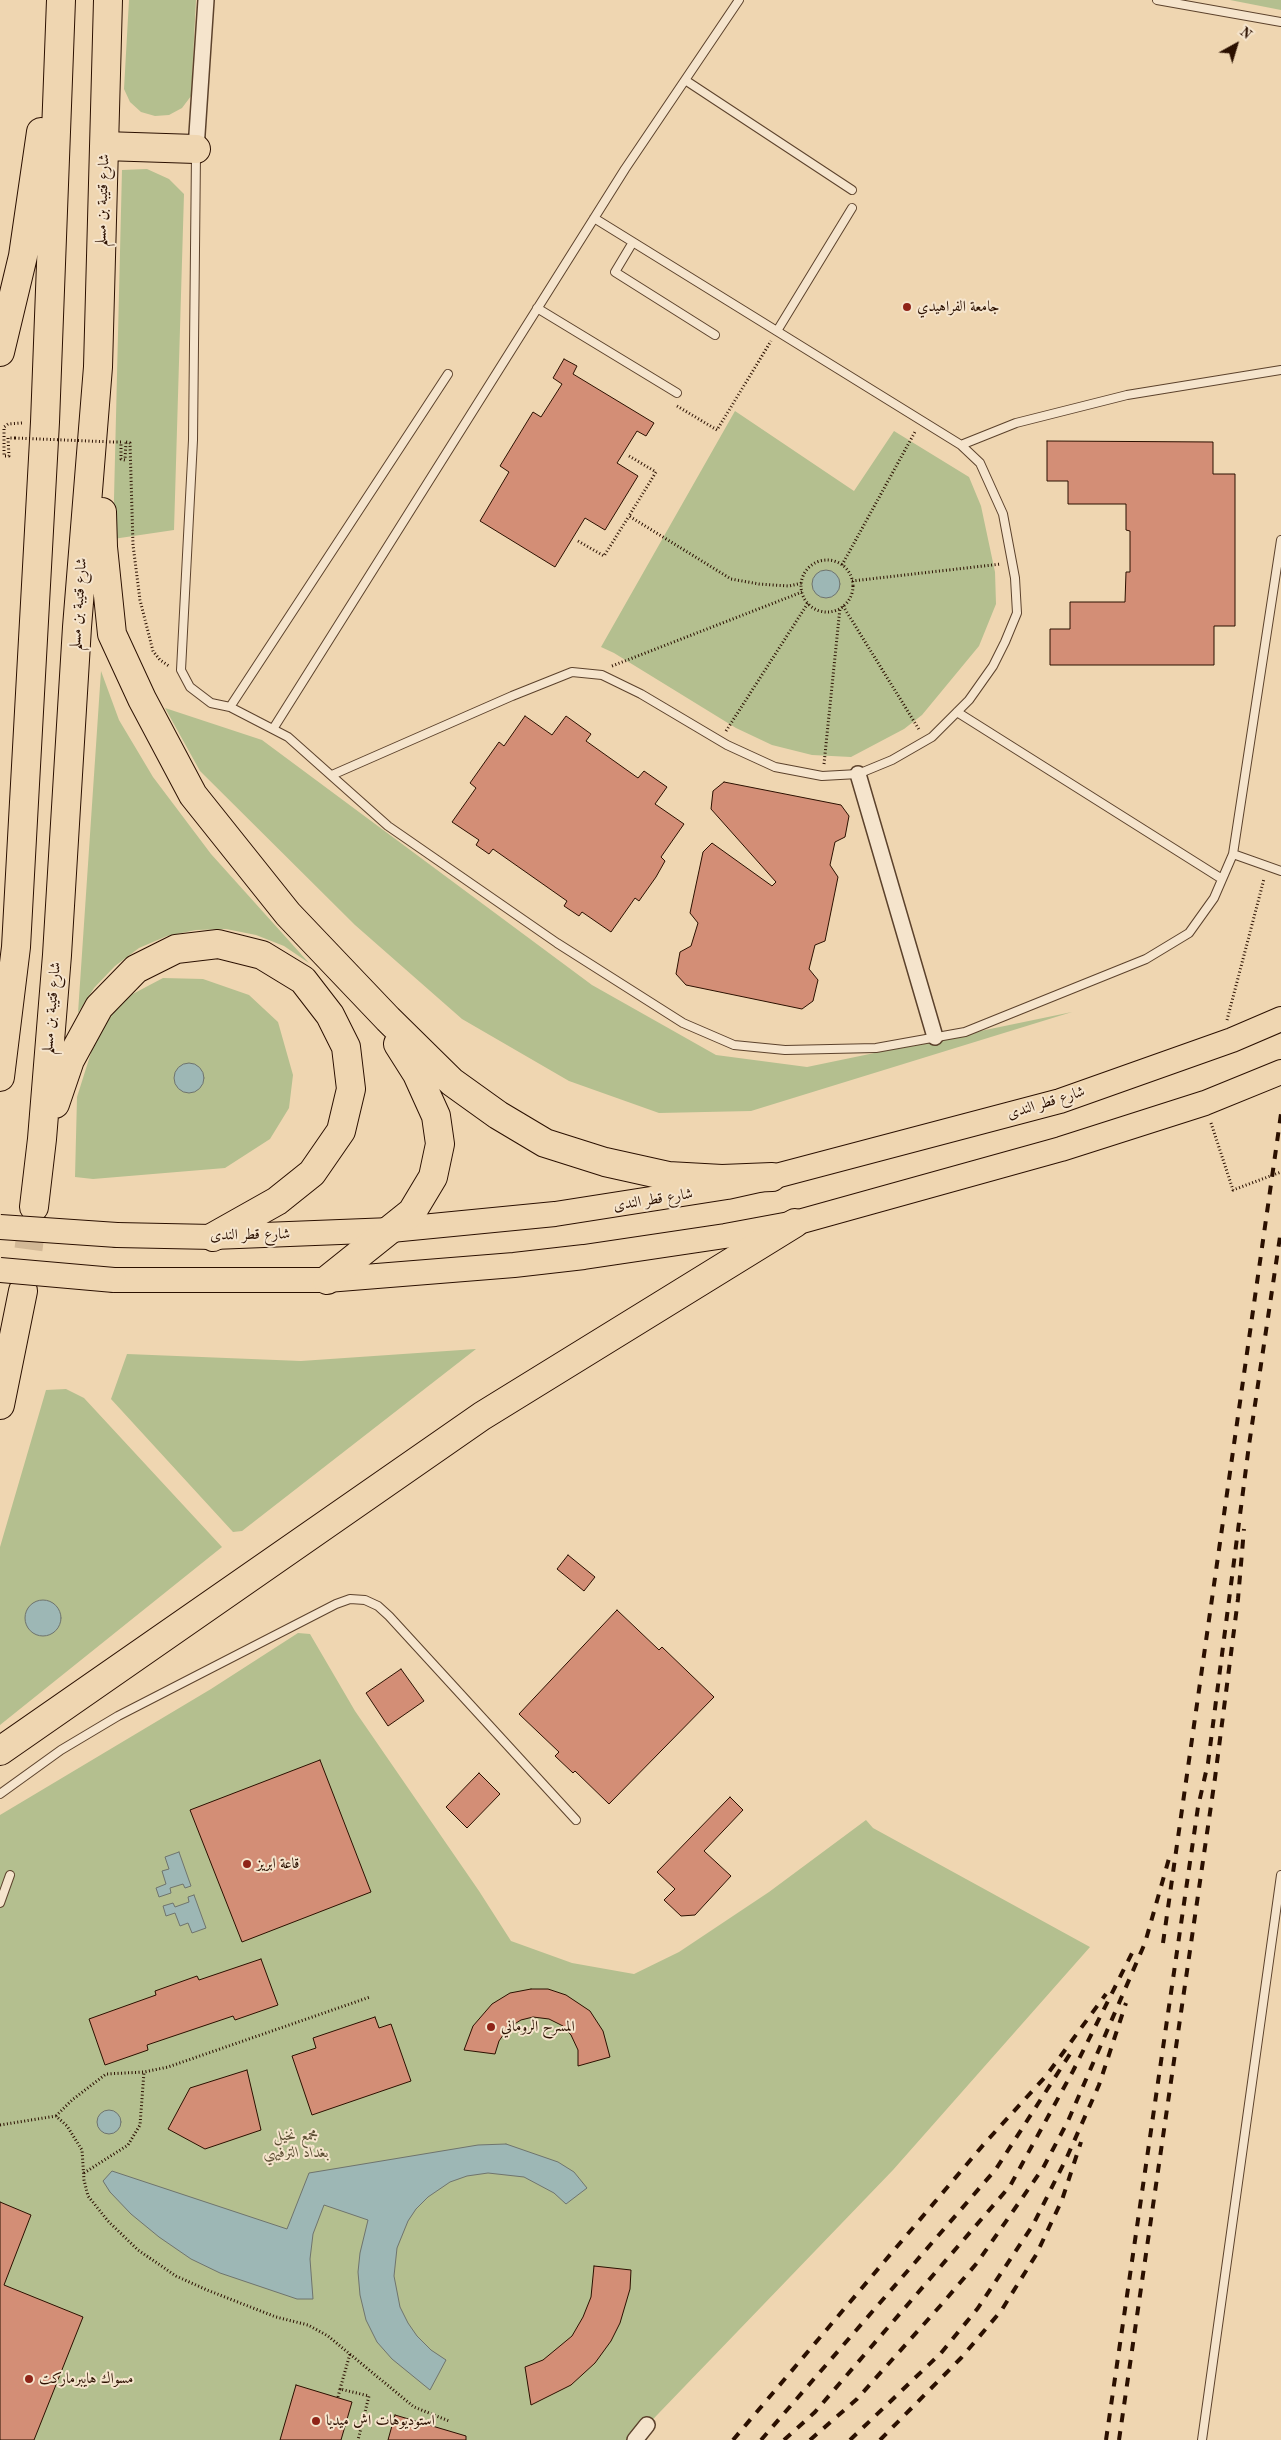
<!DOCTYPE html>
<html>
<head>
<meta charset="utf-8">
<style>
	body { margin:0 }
	#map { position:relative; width:1281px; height:2440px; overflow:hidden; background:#efd6b1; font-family:"Old Standard TT",serif }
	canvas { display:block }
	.north { position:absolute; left:1211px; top:20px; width:50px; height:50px; -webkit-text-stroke:4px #f5e4cc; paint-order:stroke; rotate:39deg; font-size:14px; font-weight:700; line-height:20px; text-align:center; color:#2b1000 }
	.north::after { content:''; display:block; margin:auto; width:18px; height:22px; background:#2b1000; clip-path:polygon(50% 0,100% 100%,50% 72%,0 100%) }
</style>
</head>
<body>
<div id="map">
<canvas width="1281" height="2440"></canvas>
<div class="north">N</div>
</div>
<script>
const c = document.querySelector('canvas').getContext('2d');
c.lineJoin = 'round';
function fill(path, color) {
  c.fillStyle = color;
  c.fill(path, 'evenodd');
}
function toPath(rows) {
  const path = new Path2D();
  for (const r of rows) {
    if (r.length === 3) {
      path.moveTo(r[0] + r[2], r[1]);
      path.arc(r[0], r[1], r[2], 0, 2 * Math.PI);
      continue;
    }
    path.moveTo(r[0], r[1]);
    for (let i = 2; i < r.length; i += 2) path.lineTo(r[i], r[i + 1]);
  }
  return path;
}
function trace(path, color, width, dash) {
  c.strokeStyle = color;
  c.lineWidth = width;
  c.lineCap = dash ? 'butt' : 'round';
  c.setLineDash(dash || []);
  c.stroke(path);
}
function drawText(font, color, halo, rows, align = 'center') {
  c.font = font + ' "Old Standard TT",Amiri,serif';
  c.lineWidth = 4;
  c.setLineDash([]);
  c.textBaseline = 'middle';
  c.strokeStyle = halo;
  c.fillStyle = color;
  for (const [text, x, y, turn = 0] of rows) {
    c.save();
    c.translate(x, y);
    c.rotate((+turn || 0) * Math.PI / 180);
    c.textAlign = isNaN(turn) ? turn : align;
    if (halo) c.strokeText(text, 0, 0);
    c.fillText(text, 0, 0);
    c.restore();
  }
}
fill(toPath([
	[129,0,196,0,191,96,182,108,169,115,155,116,141,112,130,102,124,89],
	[1230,0,1281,0,1281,10],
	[147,169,169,179,184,194,174,530,113,539,122,170],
	[735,411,854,491,894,431,969,477,981,506,995,572,996,604,979,646,922,715,904,729,851,757,812,755,772,745,736,728,614,653,601,647],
	[101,671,119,720,153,777,211,854,309,963,284,946,256,935,226,929,196,930,167,936,139,948,115,966,94,988,78,1013],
	[165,708,262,740,592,985,716,1055,807,1067,1072,1012,751,1111,659,1113,569,1081,462,1019,355,925,200,771],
	[163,978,203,979,249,995,278,1022,293,1075,289,1108,270,1139,225,1168,93,1179,75,1177,77,1097,95,1040,110,1015,127,997],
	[476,1349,242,1531,233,1532,111,1399,127,1354,301,1361],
	[66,1389,84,1398,222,1547,0,1725,0,1547,46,1390],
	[298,1633,310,1634,355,1711,479,1891,511,1941,572,1963,634,1974,679,1952,769,1892,866,1820,873,1828,1090,1947,893,2170,633,2440,0,2440,0,1815,211,1689]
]), '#b4bf8f');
const water = toPath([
	[826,584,14],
	[189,1078,15],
	[43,1618,18],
	[179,1852,191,1886,185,1888,183,1884,170,1888,171,1893,159,1897,156,1888,166,1884,162,1871,169,1869,165,1857,179,1852],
	[194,1895,206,1928,192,1933,188,1923,180,1926,175,1913,166,1916,163,1906,173,1903,175,1907,189,1902,188,1897,194,1895],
	[109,2122,12],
	[506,2144,558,2162,574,2172,587,2188,566,2204,554,2193,524,2177,488,2173,467,2176,450,2182,428,2197,416,2209,408,2221,397,2248,394,2276,400,2307,408,2323,417,2336,431,2350,446,2360,430,2390,392,2359,377,2342,366,2320,360,2295,358,2272,360,2253,368,2220,324,2205,313,2234,310,2259,313,2299,297,2299,220,2273,191,2259,159,2237,131,2214,110,2192,103,2181,112,2171,287,2229,309,2173,478,2145,506,2144]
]);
fill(water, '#9db7b5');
trace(water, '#6f746d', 1);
const building = toPath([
	[564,359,577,366,573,374,654,423,646,436,637,431,617,463,638,476,605,530,585,518,555,567,480,521,509,472,500,466,533,412,541,417,562,384,553,378,564,359],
	[1047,441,1213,442,1213,474,1235,474,1235,626,1214,626,1214,665,1050,665,1050,629,1070,629,1070,602,1125,602,1126,572,1130,572,1130,531,1126,530,1126,504,1068,504,1068,481,1047,481,1047,441],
	[525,716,552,735,566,716,591,734,586,741,638,778,644,771,667,787,655,804,684,824,661,857,665,861,656,877,639,901,635,898,611,932,582,912,579,916,564,906,567,901,493,849,489,854,476,845,479,840,452,822,476,788,470,783,499,742,504,746,525,716],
	[724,782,841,805,849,816,845,837,835,842,830,865,838,877,825,941,815,945,809,969,818,980,813,1001,802,1009,686,985,676,974,680,952,691,946,698,923,690,913,703,852,712,843,772,886,776,882,711,809,713,791,724,782],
	[568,1555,595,1577,584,1591,557,1569,568,1555],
	[617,1610,659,1650,662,1647,714,1697,609,1804,575,1771,573,1773,555,1756,559,1752,519,1714,617,1610],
	[401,1669,424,1701,388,1726,366,1693,401,1669],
	[320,1760,371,1892,242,1942,190,1810,320,1760],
	[479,1773,500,1794,467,1828,446,1807,479,1773],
	[730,1797,743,1810,704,1851,731,1876,695,1915,681,1916,664,1900,675,1889,657,1872,730,1797],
	[261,1959,278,2005,235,2020,233,2016,147,2045,148,2050,105,2065,89,2019,156,1995,155,1991,197,1976,199,1980,261,1959],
	[531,1989,548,1989,566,1995,590,2011,603,2031,610,2057,578,2066,578,2050,571,2035,563,2026,549,2019,533,2017,521,2020,508,2028,499,2041,495,2054,464,2050,473,2026,492,2004,510,1993,531,1989],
	[375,2017,379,2028,391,2024,411,2081,312,2115,292,2056,316,2048,313,2038,375,2017],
	[247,2070,261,2130,205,2149,168,2129,190,2088,247,2070],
	[0,2202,31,2215,4,2285,83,2317,34,2440,0,2440,0,2202],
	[594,2266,631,2270,630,2289,620,2323,611,2341,595,2363,571,2385,531,2405,525,2367,543,2360,572,2336,583,2317,591,2297,594,2266],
	[296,2385,352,2402,341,2440,280,2440,296,2385],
	[395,2415,466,2436,466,2440,388,2440,395,2415]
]);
fill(building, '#d38e76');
trace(building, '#2b1000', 1);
trace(toPath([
	[23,1291,34,1207]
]), '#d2b896', 28, [28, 14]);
const lane = toPath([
	[1157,0,1281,22],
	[685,80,852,190],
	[196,154,193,440,181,670,190,687,211,703,230,707,288,737,388,826,557,943,683,1023,734,1045,785,1050,876,1048,965,1032,1146,959,1189,933,1214,898,1233,854,1281,540],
	[633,242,615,272,715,335],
	[537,308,677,393],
	[777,331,852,208],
	[961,445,1016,423,1127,395,1281,370],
	[230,707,448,374],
	[957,712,1222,879],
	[273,729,625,169,739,0],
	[332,775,512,696,572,672,602,675,641,694,727,745,775,767,822,776,858,774,892,760,932,737,969,700,993,666,1005,642,1017,613,1015,578,1003,514,980,463,961,445,594,218],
	[1233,854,1281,871],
	[0,1794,61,1750,118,1716,336,1604,350,1599,365,1600,378,1606,389,1616,576,1820],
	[0,1903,10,1875],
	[1202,2440,1281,1875]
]);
const street = toPath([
	[196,149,206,0],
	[858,774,935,1037],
	[635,2440,647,2425]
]);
const primary = toPath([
	[117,1235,213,1237,391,1230,555,1214,727,1187,772,1177,1060,1101,1232,1040,1281,1019],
	[114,1280,327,1280,514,1265,584,1257,725,1236,795,1223,1061,1149,1205,1103,1281,1072]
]);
const highway = toPath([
	[104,146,196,149],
	[0,352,23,256,41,132],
	[102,512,103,547,112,634,142,699,193,795,288,914,388,1019,452,1082,498,1115,545,1143,605,1162,668,1176,722,1179,772,1177],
	[0,1077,16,947,45,422,61,0],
	[55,1104,70,1060,99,1007,136,969,176,949,218,944,262,955,303,980,330,1015,346,1047,351,1089,341,1131,312,1173,277,1201,213,1237],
	[34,1207,42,1139,57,955,77,627,98,367,108,0],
	[327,1280,412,1212,433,1177,440,1144,436,1116,417,1074,398,1044],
	[0,1405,23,1291],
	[0,1751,482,1416,795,1223]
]);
trace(lane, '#5c422c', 10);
trace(street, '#5c422c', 18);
trace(primary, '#2b1000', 26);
trace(highway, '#2b1000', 30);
trace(toPath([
	[677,406,717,430,771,341],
	[15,438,8,438,9,456,4,456,4,427,8,424,22,423],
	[113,442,121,442,121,459,125,460,126,442],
	[126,442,130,443,133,545,140,600,153,651,160,660,169,666],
	[629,456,656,472,629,516,731,579,759,584,789,586,802,583],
	[578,541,604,556,629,516],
	[827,586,26],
	[842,565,916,430],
	[852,581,1001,564],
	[843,606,920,731],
	[612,666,802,592],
	[726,731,808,603],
	[824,764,840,608],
	[1227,1020,1264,879],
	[1211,1123,1233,1190,1281,1172],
	[56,2116,72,2100,106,2074,144,2072,168,2067,370,1997],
	[0,2125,56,2116,67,2126,82,2150,84,2180,88,2196,108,2221,138,2250,176,2276,207,2290,276,2317,308,2325,328,2336,414,2407,449,2421],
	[84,2173,128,2145,140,2125,144,2072],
	[340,2389,350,2354],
	[338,2397,340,2389,369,2396,358,2440]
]), '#2b1000', 3, [1, 2.5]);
trace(lane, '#f5e4cc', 8);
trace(street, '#f5e4cc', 15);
trace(primary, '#efd6b1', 24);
trace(highway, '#efd6b1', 28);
trace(toPath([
	[1163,1943,1281,1114],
	[733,2440,984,2144,1046,2076,1106,1994],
	[761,2440,996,2169,1070,2054],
	[784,2440,815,2412,1010,2186,1073,2071,1133,1951],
	[810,2440,857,2399,941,2305,977,2263,1043,2168,1068,2121,1145,1943,1170,1855],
	[850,2440,941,2353,978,2308,1033,2225,1067,2157,1099,2085,1126,2003],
	[880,2440,961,2358,1001,2311,1036,2255,1062,2200,1081,2142],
	[1106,2440,1198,1807,1208,1763,1249,1445,1281,1230],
	[1119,2440,1215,1778,1238,1599,1244,1529]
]), '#2b1000', 4, [9, 9]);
const primaryBridge = toPath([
	[0,1227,117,1235],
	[0,1270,114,1280]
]);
trace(primaryBridge, '#2b1000', 26, []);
trace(toPath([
	[15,438,113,442]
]), '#2b1000', 3, [1, 2.5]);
trace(primaryBridge, '#efd6b1', 24);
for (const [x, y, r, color] of [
	[907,307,5,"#8f2418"],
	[247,1864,5,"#8f2418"],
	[491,2027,5,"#8f2418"],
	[29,2379,5,"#8f2418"],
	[316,2421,5,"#8f2418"]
]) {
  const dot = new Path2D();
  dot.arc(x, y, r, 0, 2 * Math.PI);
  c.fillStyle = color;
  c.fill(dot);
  trace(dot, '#f5e4cc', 2);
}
drawText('15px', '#2b1000', '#f5e4cc', [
	["شارع قتيبة بن مسلم",103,200,-88],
	["شارع قتيبة بن مسلم",79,604,-86],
	["شارع قتيبة بن مسلم",52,1008,-85],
	["شارع قطر الندى",1046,1103,-17],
	["شارع قطر الندى",653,1200,-9],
	["شارع قطر الندى",250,1235,-1]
]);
drawText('15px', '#2b1000', '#f5e4cc', [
	["جامعة الفراهيدي",917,307],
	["قاعة ابريز",257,1864],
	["المسرح الروماني",501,2027],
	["مسواك هايبرماركت",39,2379],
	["استوديوهات اش ميديا",326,2421]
], 'left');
drawText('italic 15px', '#5b4d32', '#f5e4cc', [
	["مجمع نخيل",296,2136],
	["بغداد الترفيهي",296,2153]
]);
</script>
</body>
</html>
